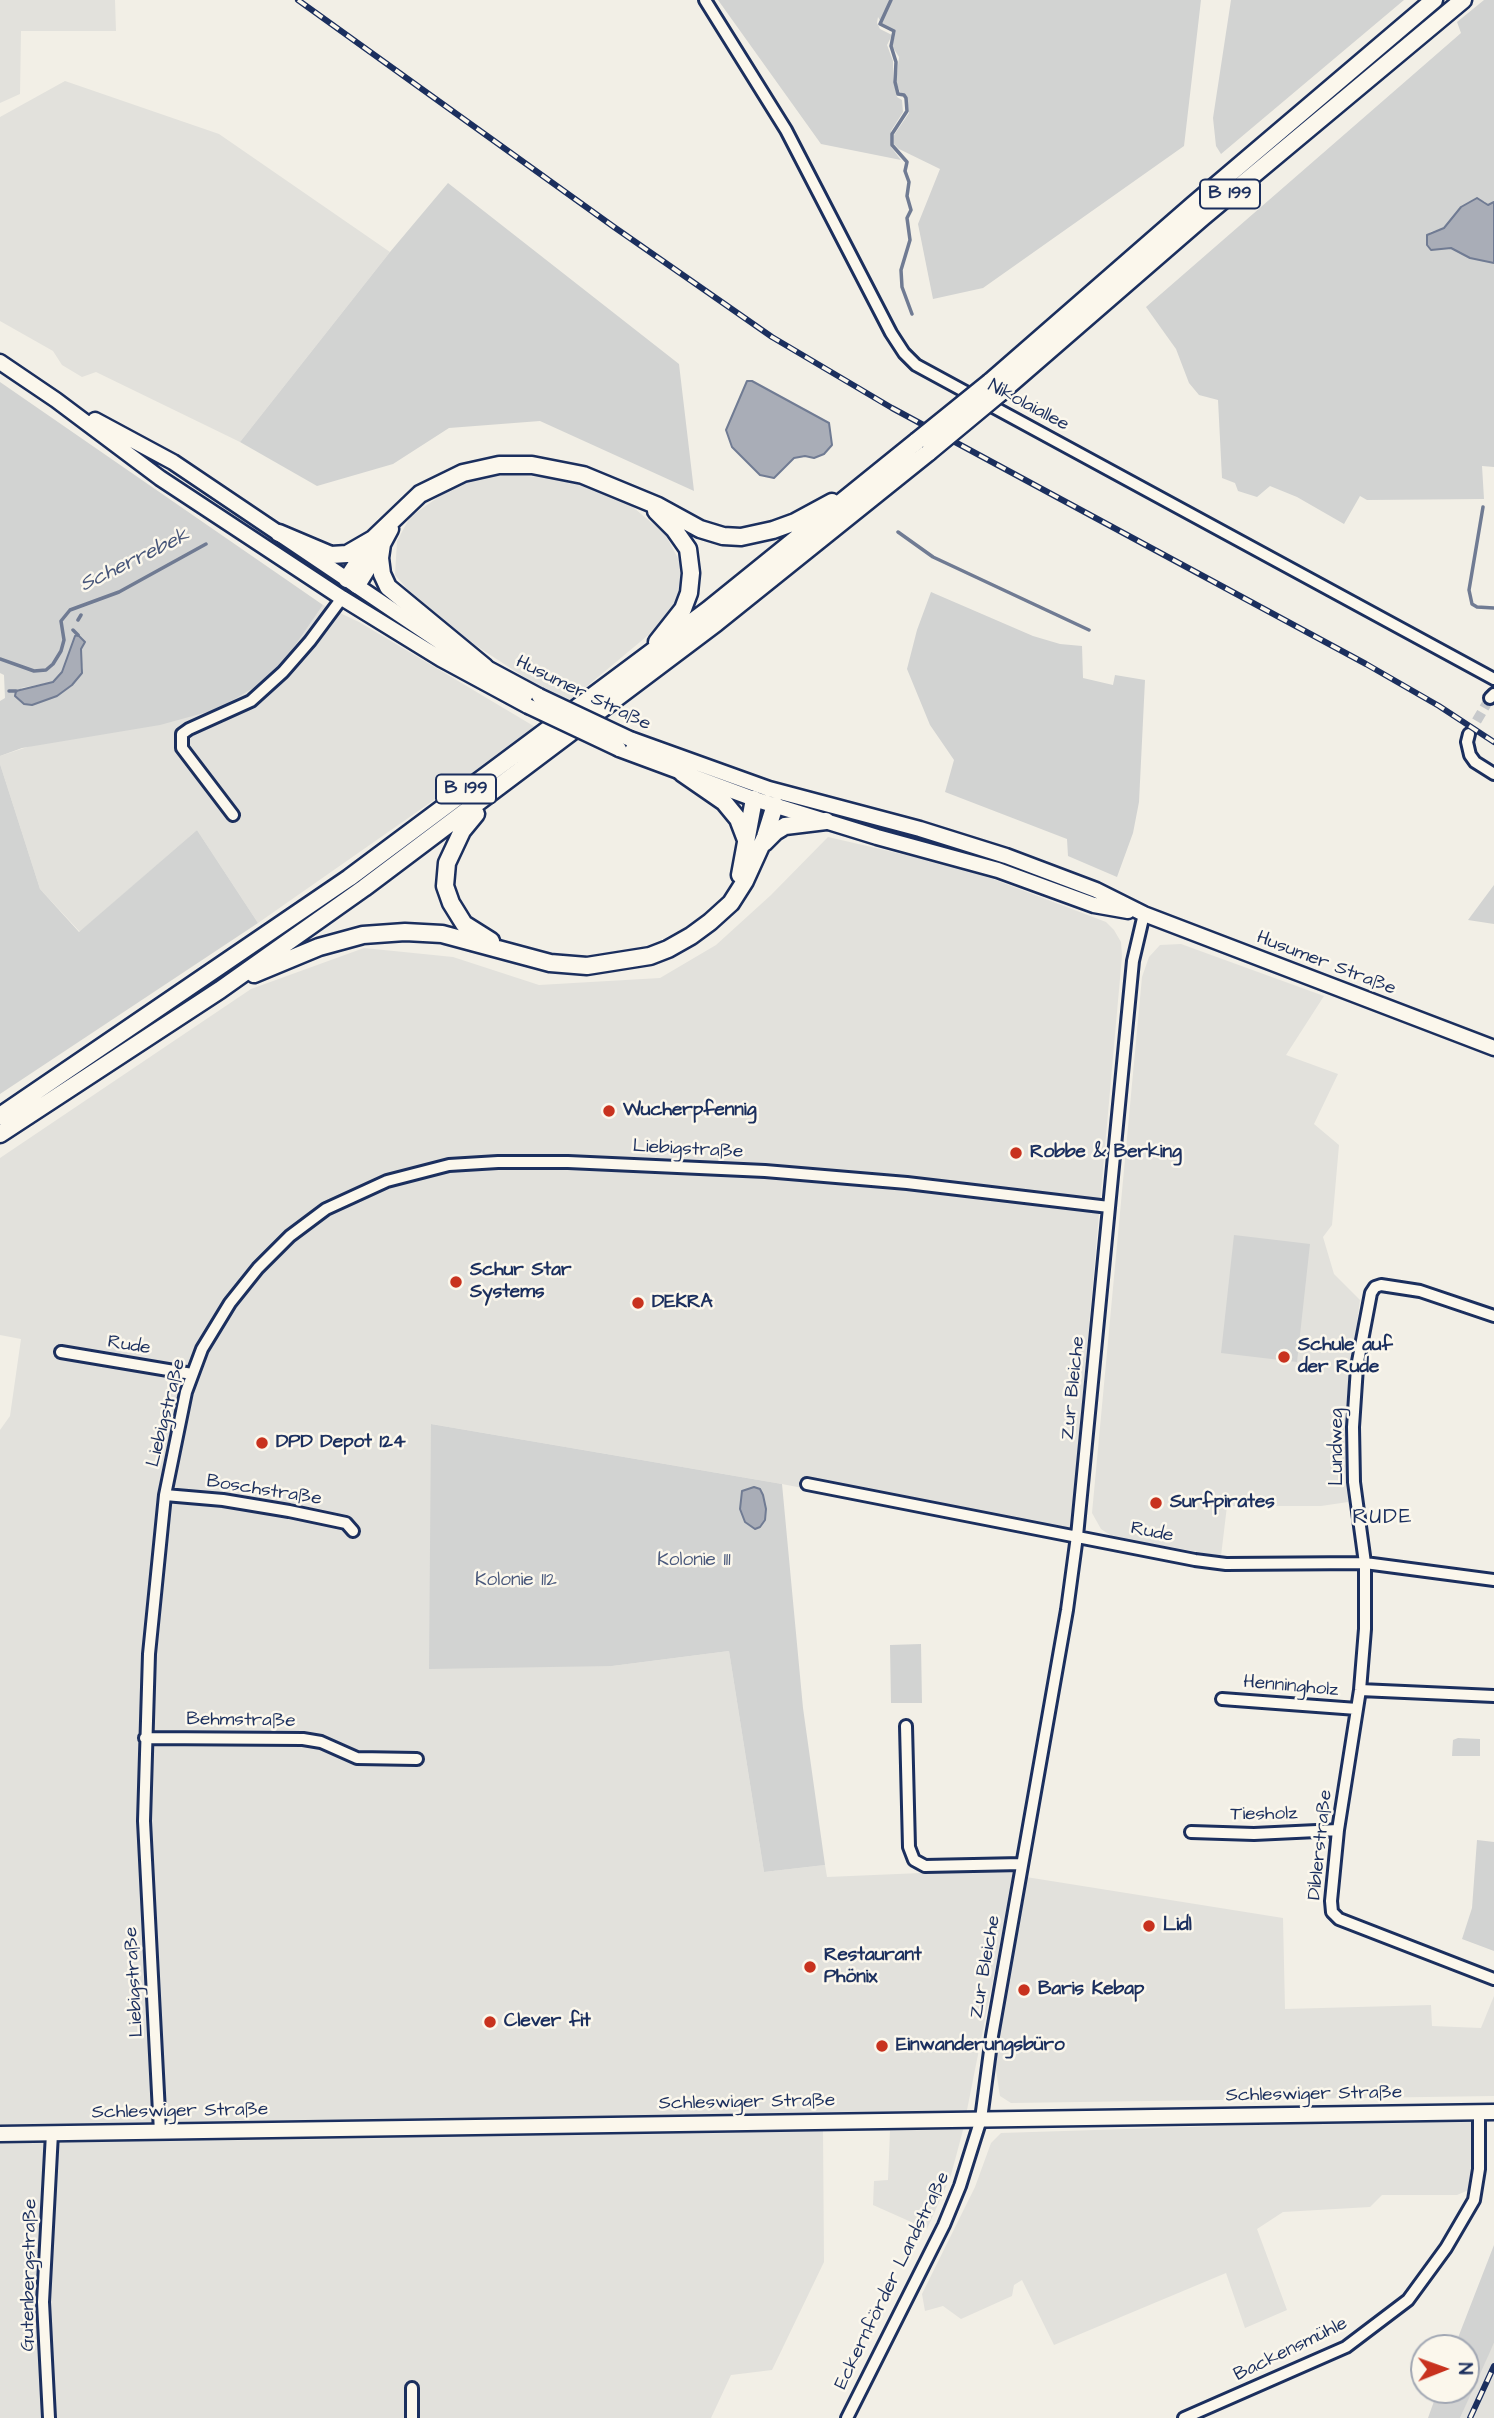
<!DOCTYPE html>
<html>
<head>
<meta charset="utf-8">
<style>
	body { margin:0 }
	#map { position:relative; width:1494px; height:2418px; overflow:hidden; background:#f2efe6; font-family:"Architects Daughter",sans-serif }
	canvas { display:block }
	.north { position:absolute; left:1410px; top:2334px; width:70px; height:70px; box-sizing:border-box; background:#fbf7ec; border:2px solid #a1a7b3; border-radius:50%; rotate:89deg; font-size:19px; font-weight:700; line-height:28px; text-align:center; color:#1b2f5e }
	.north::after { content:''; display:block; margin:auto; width:24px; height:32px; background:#c8321e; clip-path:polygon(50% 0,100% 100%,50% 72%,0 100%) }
</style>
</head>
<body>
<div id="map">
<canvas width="1494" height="2418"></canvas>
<div class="north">N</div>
</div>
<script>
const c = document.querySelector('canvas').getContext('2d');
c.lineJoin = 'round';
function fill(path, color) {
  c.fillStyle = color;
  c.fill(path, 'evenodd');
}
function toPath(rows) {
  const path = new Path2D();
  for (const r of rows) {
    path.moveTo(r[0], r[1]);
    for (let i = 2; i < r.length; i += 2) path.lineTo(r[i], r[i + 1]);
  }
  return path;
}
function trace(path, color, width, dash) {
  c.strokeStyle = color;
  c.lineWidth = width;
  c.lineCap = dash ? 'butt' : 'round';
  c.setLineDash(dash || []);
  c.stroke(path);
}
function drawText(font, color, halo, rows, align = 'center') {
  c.font = font + ' "Architects Daughter",sans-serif';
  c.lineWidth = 5;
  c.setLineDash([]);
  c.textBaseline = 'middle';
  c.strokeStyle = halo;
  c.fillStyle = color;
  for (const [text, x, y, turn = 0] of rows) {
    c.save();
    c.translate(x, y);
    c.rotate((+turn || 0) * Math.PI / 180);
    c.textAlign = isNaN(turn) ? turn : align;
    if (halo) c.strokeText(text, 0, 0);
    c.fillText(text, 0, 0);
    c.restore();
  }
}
fill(toPath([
	[0,0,115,0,116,31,21,31,20,94,0,103],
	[65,81,219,134,390,252,240,442,96,372,82,377,62,365,53,351,0,321,0,117],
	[501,475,542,477,580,484,628,503,665,534,682,566,682,593,670,617,568,702,544,690,472,643,414,597,395,575,397,541,410,517,454,486],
	[323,605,359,622,537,728,258,923,197,830,80,932,40,889,0,764,0,756,283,663],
	[828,837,945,864,993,879,1106,922,1114,930,1121,942,1122,956,1070,1540,782,1484,431,1424,612,1666,729,1651,764,1872,825,1865,827,1877,1015,1869,963,2130,951,2175,927,2229,873,2205,874,2181,888,2180,890,2131,823,2131,824,2262,772,2370,731,2375,711,2418,0,2418,0,1430,10,1416,21,1339,0,1335,0,1158,251,989,364,948,453,957,539,985,660,978,716,945,771,895],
	[1181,944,1324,996,1286,1055,1338,1074,1314,1124,1339,1145,1332,1225,1323,1237,1334,1274,1360,1300,1345,1414,1348,1502,1321,1506,1227,1506,1221,1556,1113,1537,1101,1529,1092,1513,1142,977,1149,957,1160,945],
	[1026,1877,1283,1918,1285,2009,1431,2005,1432,2026,1481,2028,1494,1996,1494,2096,1011,2103,1000,2096,995,2064],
	[1473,2118,1471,2189,1457,2195,1382,2195,1370,2207,1283,2212,1257,2229,1287,2310,1245,2328,1226,2273,1054,2345,1022,2280,1014,2285,1012,2296,961,2319,943,2306,925,2311,922,2294,975,2187,991,2143,1001,2133],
	[1494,2343,1494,2418,1460,2418,1480,2370]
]), '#e2e1dc');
fill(toPath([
	[718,0,1201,0,1184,146,983,288,933,299,918,224,940,169,899,149,894,144,894,135,909,113,907,97,900,92,896,82,899,57,892,46,896,31,882,24,878,17,877,23,880,29,892,35,887,45,893,61,893,78,897,97,902,100,903,112,891,131,891,147,901,160,821,144],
	[1231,0,1404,0,1221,154,1216,146,1213,118],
	[1484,0,1494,0,1494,202,1488,205,1484,201,1461,207,1444,228,1430,232,1431,249,1451,248,1470,258,1494,263,1494,467,1482,466,1484,499,1367,500,1360,496,1344,524,1297,497,1270,486,1257,497,1238,491,1235,483,1222,478,1218,400,1199,395,1189,383,1176,349,1146,307,1461,33,1457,22],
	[448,183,679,364,694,491,540,421,449,428,393,464,317,486,240,442,390,252],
	[0,382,323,605,283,663,253,688,218,709,160,725,22,748,0,756,0,701,5,698,4,675,0,673],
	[75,636,83,669,32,705,21,688,53,682,62,672],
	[931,592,1033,636,1060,644,1082,646,1083,678,1113,685,1115,675,1145,680,1139,802,1133,833,1117,877,1068,856,1067,839,945,792,954,760,930,725,907,669,917,630],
	[0,764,40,889,79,932,197,830,258,923,0,1094],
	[1494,885,1494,924,1468,920],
	[1234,1235,1310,1244,1297,1362,1221,1353],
	[431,1424,782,1484,803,1708,825,1865,764,1872,729,1651,612,1666,429,1669],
	[921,1644,922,1703,891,1703,890,1645],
	[1458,1738,1480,1739,1480,1756,1452,1756,1453,1740],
	[1477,1840,1494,1842,1494,1951,1462,1939,1472,1908],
	[1494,2245,1494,2343,1460,2418,1428,2418,1438,2390,1466,2390,1466,2348,1454,2348]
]), '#d2d3d2');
const water = toPath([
	[1477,198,1488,205,1494,202,1494,263,1470,258,1451,248,1431,250,1427,245,1427,235,1444,228,1461,207,1477,198],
	[747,381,752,381,829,423,832,445,824,454,814,458,805,456,794,458,774,478,760,475,732,447,726,430,747,381],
	[78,635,85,642,81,649,82,673,72,685,57,696,32,705,24,704,15,696,16,691,53,682,62,672,75,636,78,635],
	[754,1487,760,1489,763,1495,766,1509,765,1520,760,1527,755,1529,745,1522,740,1509,742,1491,754,1487]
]);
fill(water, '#a9adb7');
trace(water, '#707b93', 2);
trace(toPath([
	[891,0,880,24,894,31,891,46,896,62,895,82,898,94,904,95,906,98,907,111,892,134,892,145,907,162,905,171,909,182,907,196,911,210,907,218,910,240,901,270,902,287,912,314],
	[1483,507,1469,590,1472,604,1477,607,1494,608],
	[898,532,933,557,1089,630],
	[78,620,81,615],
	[73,630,78,635],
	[0,659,34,671,46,670,53,664,61,651,64,640,61,621,70,610,119,592,206,544],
	[9,691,16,691]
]), '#707b93', 3.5);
trace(toPath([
	[1469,734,1490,698]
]), '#c7c9cb', 10, [10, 5]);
const minor = toPath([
	[705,0,786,130,891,333,904,353,916,365,1494,679],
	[1490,698,1494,694],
	[1469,734,1467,742,1470,755,1475,762,1494,774],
	[233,815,182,748,182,734,189,729,251,701,283,672,310,641,342,598],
	[1494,1316,1420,1291,1381,1285,1375,1287,1371,1293,1357,1367,1353,1427,1354,1482,1365,1563,1365,1629,1360,1690,1338,1830,1331,1901,1332,1912,1339,1919,1494,1979],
	[61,1352,192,1374],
	[807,1484,1195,1560,1226,1564,1365,1563,1494,1580],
	[165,1495,223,1500,289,1511,346,1523,353,1531],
	[1360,1690,1494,1696],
	[1222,1699,1357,1709],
	[906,1726,909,1847,914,1860,925,1866,1022,1864],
	[145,1738,303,1739,321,1742,357,1758,417,1759],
	[1191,1832,1254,1834,1338,1830],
	[160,2132,144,1821,149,1654,165,1495,186,1392,202,1349,230,1303,258,1268,290,1236,326,1209,387,1181,449,1165,498,1162,568,1162,765,1171,907,1183,1109,1207],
	[412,2388,412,2418],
	[49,2418,43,2302,52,2133],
	[847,2418,944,2225,960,2186,981,2119,992,2036,1067,1610,1077,1536,1133,961,1144,914],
	[1184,2418,1346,2347,1408,2300,1446,2248,1474,2200,1479,2169,1479,2112]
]);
const major = toPath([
	[0,362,56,400,160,478,342,598,441,659,528,706],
	[95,420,173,462,446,646,539,696],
	[630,739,769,789,920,829,1006,856,1096,890,1144,914,1494,1048],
	[619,749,754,799,877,837,998,870,1094,905,1128,911],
	[0,2134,1494,2112]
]);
const highway = toPath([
	[990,382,1193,205,1434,0],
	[1000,393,1203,217,1463,0],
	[656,511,674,529,688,549,691,573,689,593,683,609,657,642],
	[390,529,382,544,380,558,382,574,388,587,485,667],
	[279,533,331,555,347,554,373,539,420,494,463,473,499,465,532,465,583,475,658,506,700,529,723,536,741,537,773,530,795,522,832,502],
	[347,579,366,550],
	[357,585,381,546],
	[682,773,724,802,738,819,746,840],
	[476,814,462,831,447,863,445,886,451,903,464,924,491,941],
	[764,843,775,832,785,826,826,821],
	[740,875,754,799],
	[254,974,319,947,363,935,405,932,442,934,550,963,587,966,650,956,668,949,691,936,710,922,731,903,745,881,765,837,775,805],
	[0,1116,349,878,708,610,917,441],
	[0,1134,220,990,364,888,716,623,929,452]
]);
trace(minor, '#1b2f5e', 16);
trace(major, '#1b2f5e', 19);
trace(highway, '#1b2f5e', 21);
trace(minor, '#fbf7ec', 10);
trace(major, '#fbf7ec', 14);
trace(highway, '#fbf7ec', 16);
const rail = toPath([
	[298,0,614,227,772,337,892,408,1366,664,1439,706,1494,742],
	[1470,2418,1494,2366]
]);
trace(rail, '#1b2f5e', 6);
trace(rail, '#fbf7ec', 3.5, [10]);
const majorBridge = toPath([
	[539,696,630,739],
	[528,706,619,749]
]);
const highwayBridge = toPath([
	[917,441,990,382],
	[929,452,1000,393]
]);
trace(majorBridge, '#1b2f5e', 19, []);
trace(highwayBridge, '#1b2f5e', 21, []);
trace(majorBridge, '#fbf7ec', 14);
trace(highwayBridge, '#fbf7ec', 16);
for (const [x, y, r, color] of [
	[609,1111,7,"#c8321e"],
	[1016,1153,7,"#c8321e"],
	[456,1282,7,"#c8321e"],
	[638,1303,7,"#c8321e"],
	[1284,1357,7,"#c8321e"],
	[262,1443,7,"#c8321e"],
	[1156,1503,7,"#c8321e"],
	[1149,1926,7,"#c8321e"],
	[810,1967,7,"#c8321e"],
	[1024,1990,7,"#c8321e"],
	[490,2022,7,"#c8321e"],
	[882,2046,7,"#c8321e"]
]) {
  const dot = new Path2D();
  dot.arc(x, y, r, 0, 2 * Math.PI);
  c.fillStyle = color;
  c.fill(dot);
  trace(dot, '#fbf7ec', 2.5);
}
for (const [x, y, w] of [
	[1230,194,60],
	[466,789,60]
]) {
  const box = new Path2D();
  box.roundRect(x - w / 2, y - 14.5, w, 29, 5);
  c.fillStyle = '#fbf7ec';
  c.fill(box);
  trace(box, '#1b2f5e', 2);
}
drawText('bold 18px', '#1b2f5e', null, [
	["B 199",1230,194],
	["B 199",466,789]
]);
drawText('19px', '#1b2f5e', '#fbf7ec', [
	["Nikolaiallee",1028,406,28],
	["Husumer Straße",583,694,26],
	["Husumer Straße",1326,964,21],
	["Liebigstraße",688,1150,3],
	["Rude",129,1346,9],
	["Zur Bleiche",1074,1388,-84],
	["Liebigstraße",167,1413,-76],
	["Lundweg",1338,1447,-90],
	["Boschstraße",264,1491,9],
	["Rude",1152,1533,11],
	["Henningholz",1291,1687,5],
	["Behmstraße",241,1721,1],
	["Tiesholz",1264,1815,-1],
	["Diblerstraße",1321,1845,-84],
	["Zur Bleiche",986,1967,-80],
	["Liebigstraße",135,1982,-93],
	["Schleswiger Straße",1314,2095,-1],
	["Schleswiger Straße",747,2103,-1],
	["Schleswiger Straße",180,2112,-1],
	["Gutenbergstraße",30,2275,-89],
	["Eckernförder Landstraße",893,2281,-64],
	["Backensmühle",1291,2350,-26]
]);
drawText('bold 19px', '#1b2f5e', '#fbf7ec', [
	["Wucherpfennig",623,1111],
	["Robbe & Berking",1030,1153],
	["Schur Star",470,1271],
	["Systems",470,1293],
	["DEKRA",652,1303],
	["Schule auf",1298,1346],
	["der Rude",1298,1368],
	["DPD Depot 124",276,1443],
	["Surfpirates",1170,1503],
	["Lidl",1163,1926],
	["Restaurant",824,1956],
	["Phönix",824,1978],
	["Baris Kebap",1038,1990],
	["Clever fit",504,2022],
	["Einwanderungsbüro",896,2046]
], 'left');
drawText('19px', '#49587b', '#fbf7ec', [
	["Kolonie 111",694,1561],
	["Kolonie 112",516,1581]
]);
drawText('italic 21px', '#465579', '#fbf7ec', [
	["Scherrebek",135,561,-26]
]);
c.letterSpacing = '2px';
drawText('21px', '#1b2f5e', '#fbf7ec', [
	["RUDE",1383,1519]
]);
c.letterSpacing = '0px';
</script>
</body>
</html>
